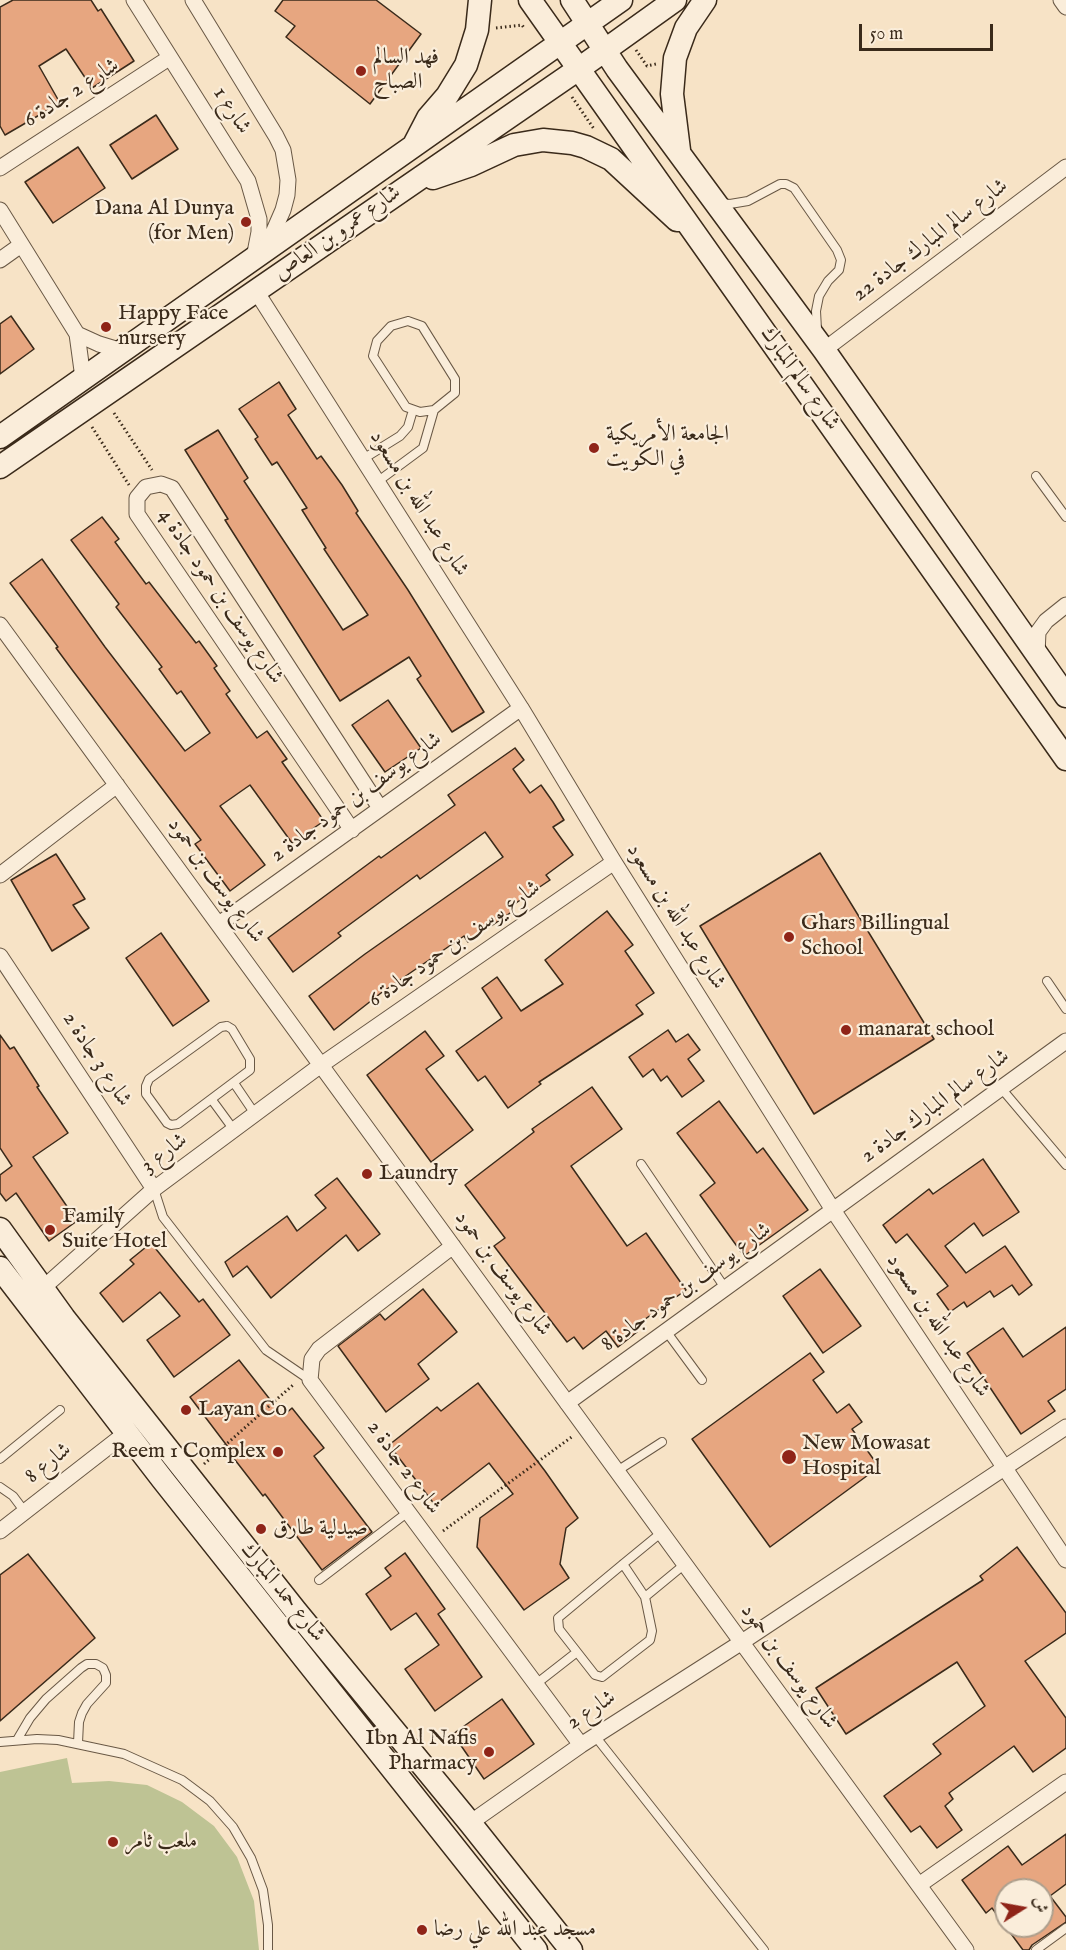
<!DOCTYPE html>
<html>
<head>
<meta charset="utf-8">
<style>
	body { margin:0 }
	#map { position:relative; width:1066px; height:1950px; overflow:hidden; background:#f7e3c6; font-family:"IM FELL English",Amiri,serif }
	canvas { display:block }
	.north { position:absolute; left:994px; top:1878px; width:60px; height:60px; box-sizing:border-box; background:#faedda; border:2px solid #ad9f8d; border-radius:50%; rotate:79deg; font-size:16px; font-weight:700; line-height:24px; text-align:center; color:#3a2a1a }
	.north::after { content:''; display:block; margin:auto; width:21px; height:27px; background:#8f2418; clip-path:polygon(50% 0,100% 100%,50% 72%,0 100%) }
	.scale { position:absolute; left:859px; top:24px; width:134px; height:27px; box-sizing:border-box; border:3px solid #3a2a1a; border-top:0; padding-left:8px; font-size:18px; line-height:21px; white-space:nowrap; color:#3a2a1a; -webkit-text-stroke:4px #faedda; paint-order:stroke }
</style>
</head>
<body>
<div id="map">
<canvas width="1066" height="1950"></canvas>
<div class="north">ش</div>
<div class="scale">50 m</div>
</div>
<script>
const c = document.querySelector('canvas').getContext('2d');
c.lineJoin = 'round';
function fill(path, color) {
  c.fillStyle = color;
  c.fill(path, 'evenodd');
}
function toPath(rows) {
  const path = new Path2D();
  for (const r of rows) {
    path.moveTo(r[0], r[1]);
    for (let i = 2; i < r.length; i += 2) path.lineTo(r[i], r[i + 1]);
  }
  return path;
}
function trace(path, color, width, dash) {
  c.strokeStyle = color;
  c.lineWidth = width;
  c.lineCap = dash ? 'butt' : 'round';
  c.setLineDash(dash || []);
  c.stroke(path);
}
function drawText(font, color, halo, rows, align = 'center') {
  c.font = font + ' "IM FELL English",Amiri,serif';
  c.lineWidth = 4.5;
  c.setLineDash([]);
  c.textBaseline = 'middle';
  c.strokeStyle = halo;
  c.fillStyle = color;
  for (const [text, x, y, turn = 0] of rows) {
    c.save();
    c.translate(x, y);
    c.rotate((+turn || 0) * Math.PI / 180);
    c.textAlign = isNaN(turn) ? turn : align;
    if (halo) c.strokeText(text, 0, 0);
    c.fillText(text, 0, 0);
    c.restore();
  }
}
fill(toPath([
	[67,1758,72,1783,109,1781,147,1785,182,1802,214,1826,237,1857,254,1901,259,1950,0,1950,0,1772]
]), '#bec394');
const building = toPath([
	[13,0,91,0,98,11,101,9,134,61,92,88,66,49,39,66,60,103,5,135,0,126,0,7,13,0],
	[283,0,376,0,421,34,370,104,286,37,295,26,275,11,283,0],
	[156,115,178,149,132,179,110,145,156,115],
	[78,147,105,188,53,223,25,182,78,147],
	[11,316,34,349,0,374,0,324,11,316],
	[279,382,296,409,288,415,317,459,321,456,342,485,358,511,356,513,408,590,484,712,452,732,417,679,421,676,409,657,340,701,225,520,228,519,185,450,218,430,248,478,244,481,343,630,368,615,324,549,326,548,302,510,307,508,277,462,272,465,255,439,258,437,239,409,279,382],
	[102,517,119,539,115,542,146,584,149,582,196,643,199,641,217,666,214,668,230,691,226,694,257,738,267,731,287,759,282,762,324,821,292,843,250,785,220,806,265,865,230,891,195,844,201,840,73,671,56,648,58,647,10,583,42,559,105,647,185,751,210,733,181,691,177,694,159,669,162,667,116,607,119,604,71,540,102,517],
	[388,700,421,748,385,772,352,725,388,700],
	[515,748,524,760,513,769,530,793,541,785,553,802,564,820,553,827,573,855,546,875,550,880,510,907,513,911,468,942,464,936,381,993,334,1030,309,996,365,954,503,857,485,832,420,879,417,875,338,933,341,936,293,972,268,938,379,856,381,858,455,805,448,795,515,748],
	[820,853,934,1039,814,1114,700,926,820,853],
	[56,854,85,899,73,905,89,928,52,951,11,880,56,854],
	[607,911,633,945,625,951,654,993,636,1005,643,1014,539,1082,541,1084,508,1108,485,1076,478,1081,456,1051,502,1018,482,988,497,977,521,1011,563,984,545,960,607,911],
	[161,933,209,1001,173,1026,126,958,161,933],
	[668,1030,676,1042,688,1034,700,1050,688,1059,704,1081,682,1097,667,1076,661,1081,653,1069,643,1077,629,1057,668,1030],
	[425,1031,444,1056,426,1069,473,1130,431,1162,367,1075,425,1031],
	[0,1035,10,1049,14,1047,39,1086,37,1087,68,1133,33,1157,77,1221,49,1241,16,1193,6,1201,0,1193,0,1175,12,1166,0,1148,0,1035],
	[592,1087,622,1129,571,1166,627,1246,646,1233,686,1290,634,1327,637,1332,618,1347,606,1331,583,1349,574,1337,567,1342,494,1246,505,1238,465,1185,534,1132,532,1129,592,1087],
	[719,1101,757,1153,763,1148,808,1210,744,1256,700,1195,715,1183,677,1133,719,1101],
	[983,1159,1019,1212,983,1236,974,1223,945,1246,966,1273,1005,1246,1032,1285,1019,1295,1012,1285,994,1297,990,1291,967,1307,964,1302,950,1312,937,1294,948,1286,907,1234,896,1243,883,1225,929,1189,933,1194,983,1159],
	[337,1178,380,1234,358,1251,346,1235,271,1298,247,1266,233,1277,225,1262,287,1216,297,1231,326,1208,315,1195,337,1178],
	[151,1243,199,1302,203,1299,230,1335,174,1377,147,1340,180,1316,160,1292,123,1322,100,1293,134,1264,130,1260,151,1243],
	[820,1269,861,1326,823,1353,783,1296,820,1269],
	[423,1289,457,1332,418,1364,429,1379,386,1412,338,1346,380,1314,385,1320,423,1289],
	[1066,1327,1066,1389,1048,1401,1055,1411,1021,1434,967,1353,1003,1328,1023,1357,1066,1327],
	[810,1353,824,1372,813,1380,837,1413,849,1404,862,1422,852,1429,879,1467,770,1547,692,1439,810,1353],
	[239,1360,283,1416,292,1408,324,1448,314,1456,372,1532,322,1570,265,1494,263,1496,232,1456,234,1455,190,1397,239,1360],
	[478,1383,545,1471,578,1518,566,1528,560,1564,569,1578,524,1610,477,1547,480,1518,513,1494,489,1463,435,1505,389,1445,437,1407,441,1411,478,1383],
	[1017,1547,1066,1613,1066,1633,1025,1661,1066,1718,1066,1748,1033,1772,1014,1746,949,1793,953,1799,945,1806,962,1830,937,1848,920,1826,911,1832,884,1796,941,1754,933,1744,985,1706,957,1662,846,1734,816,1688,983,1580,980,1576,1017,1547],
	[405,1553,445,1609,438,1614,482,1677,435,1711,405,1669,439,1645,416,1613,391,1630,366,1594,391,1576,385,1568,405,1553],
	[28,1554,95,1638,0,1721,0,1575,28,1554],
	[502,1699,534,1744,484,1779,453,1734,502,1699],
	[1066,1834,1066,1884,1050,1896,1066,1917,1066,1922,1032,1945,1029,1950,1023,1950,992,1908,986,1913,962,1880,1008,1846,1022,1865,1066,1834],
	[1006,1890,1042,1890,1042,1926,1006,1926,1006,1890]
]);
fill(building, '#e7a680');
trace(building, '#3a2a1a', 1.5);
const lane = toPath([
	[721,203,730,204,748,201,780,184,786,184,794,188,837,250,841,260,839,270,828,281,819,296,816,311,817,329],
	[408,321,422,326,455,379,455,393,434,410,420,412,406,407,373,356,377,341,391,326,408,321],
	[363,459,400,436,408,427,413,410],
	[1036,476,1066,517],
	[377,482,423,448,434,410],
	[1047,981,1066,1009],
	[227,1026,232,1029,250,1059,250,1070,178,1124,171,1125,167,1123,146,1094,146,1086,149,1079,221,1027,227,1026],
	[234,1083,255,1114],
	[1001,1088,1066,1165],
	[212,1100,234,1130],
	[641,1164,725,1288],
	[154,1189,163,1217,266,1350,310,1380],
	[666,1331,702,1380],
	[0,1459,60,1410],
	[617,1471,662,1442],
	[0,1487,13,1496,25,1512],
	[623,1564,645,1597,652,1631,650,1640,602,1677,595,1675,559,1629,558,1618,623,1564,662,1532],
	[319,1580,408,1512],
	[645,1597,685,1564],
	[536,1684,577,1652],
	[595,1736,764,1950],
	[17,1740,30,1718,46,1699,81,1668,87,1664,96,1664,103,1668,106,1675,106,1683,87,1704,82,1713,79,1722,78,1743],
	[0,1742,37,1739,58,1740,124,1754,182,1780,210,1801,233,1827,251,1858,263,1890,268,1925,268,1950],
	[1036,1950,1066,1928]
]);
const street = toPath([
	[134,0,248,181,259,219,259,232,254,258],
	[193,0,276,136,283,150,288,180,287,195,283,210,266,249],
	[1061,0,1066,7],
	[0,168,169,58],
	[0,210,77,334,83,378],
	[0,260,21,245],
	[256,291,521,708,614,862,833,1210,1066,1560],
	[77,334,99,344,122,351],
	[824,350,1066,167],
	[0,625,966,1950],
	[1037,654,1038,632,1046,621,1066,605],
	[352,830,137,514,137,498,146,487,161,484,172,488,380,808],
	[0,875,117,785],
	[219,924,521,708],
	[0,956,154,1189],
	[453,1246,319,1349,312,1359,310,1380,581,1745],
	[43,1288,154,1189,321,1065,614,862],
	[567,1403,1066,1041],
	[0,1531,126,1433],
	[470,1823,581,1745,742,1642,1066,1427],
	[919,1885,1066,1782]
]);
const secondary = toPath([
	[530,0,1066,759],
	[572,0,617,69,824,350,1066,696],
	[415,143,428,118,447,96,466,65,477,30,480,0],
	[679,150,672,94,675,58,686,28,705,0],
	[433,178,471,165,514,145,543,140,572,143,586,147,611,159,677,220],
	[0,437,621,0],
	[0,467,580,68,675,0],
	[0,1229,64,1318,295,1610,470,1823,571,1950],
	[0,1268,163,1480,536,1950]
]);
trace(lane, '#695845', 10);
trace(street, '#695845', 17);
trace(secondary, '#3a2a1a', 25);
trace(toPath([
	[496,28,522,25,524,28],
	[636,50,647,66,656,64],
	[572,97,594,129],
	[114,413,152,470],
	[92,427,129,485],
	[204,1464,294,1384],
	[443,1531,573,1436]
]), '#3a2a1a', 3, [1.5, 3]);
trace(lane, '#faedda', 8);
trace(street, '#faedda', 15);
trace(secondary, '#faedda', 22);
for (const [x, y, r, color] of [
	[361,71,6,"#8f2418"],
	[246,222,6,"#8f2418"],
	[106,327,6,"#8f2418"],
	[594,448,6,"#8f2418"],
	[789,937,6,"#8f2418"],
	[846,1030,6,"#8f2418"],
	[367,1174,6,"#8f2418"],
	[50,1230,6,"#8f2418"],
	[186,1410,6,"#8f2418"],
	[278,1452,6,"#8f2418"],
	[789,1457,8,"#8f2418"],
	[261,1529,6,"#8f2418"],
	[489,1752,6,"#8f2418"],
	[113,1842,6,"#8f2418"],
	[422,1930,6,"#8f2418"]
]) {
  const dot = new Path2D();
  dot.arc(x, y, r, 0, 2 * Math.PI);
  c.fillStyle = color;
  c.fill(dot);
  trace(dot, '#faedda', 2);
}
drawText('22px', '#3a2a1a', '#faedda', [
	["فهد السالم",373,58],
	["الصباح",373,83],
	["Dana Al Dunya",234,209,"right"],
	["(for Men)",234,234,"right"],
	["Happy Face",118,314],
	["nursery",118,339],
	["الجامعة الأمريكية",606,435],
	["في الكويت",606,460],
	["Ghars Billingual",801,924],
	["School",801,949],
	["manarat school",858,1030],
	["Laundry",379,1174],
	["Family",62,1217],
	["Suite Hotel",62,1242],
	["Layan Co",198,1410],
	["New Mowasat",802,1444],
	["Hospital",802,1469],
	["Reem 1 Complex",266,1452,"right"],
	["صيدلية طارق",273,1529],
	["Ibn Al Nafis",477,1739,"right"],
	["Pharmacy",477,1764,"right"],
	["ملعب ثامر",125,1842],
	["مسجد عبد الله علي رضا",434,1930]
], 'left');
drawText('22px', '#3a2a1a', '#faedda', [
	["شارع 2 جادة 6",72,94,-33],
	["شارع 1",231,111,57],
	["شارع عمرو بن العاص",338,234,-35],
	["شارع سالم المبارك جادة 22",931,241,-37],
	["شارع سالم المبارك",799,379,55],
	["شارع عبد الله بن مسعود",418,504,58],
	["شارع يوسف بن حمود جادة 4",220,597,56],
	["شارع يوسف بن حمود جادة 2",357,798,-36],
	["شارع يوسف بن حمود",215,881,54],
	["شارع عبد الله بن مسعود",675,917,58],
	["شارع يوسف بن حمود جادة 6",455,945,-35],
	["شارع 3 جادة 2",96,1060,57],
	["شارع سالم المبارك جادة 2",936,1107,-36],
	["شارع 3",165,1154,-37],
	["شارع يوسف بن حمود",502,1274,54],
	["شارع يوسف بن حمود جادة 8",687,1288,-36],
	["شارع عبد الله بن مسعود",937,1326,56],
	["شارع 8",49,1464,-38],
	["شارع 2 جادة 2",403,1468,54],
	["شارع حمد المبارك",282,1593,51],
	["شارع يوسف بن حمود",788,1667,54],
	["شارع 2",592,1711,-33]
]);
</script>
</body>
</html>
